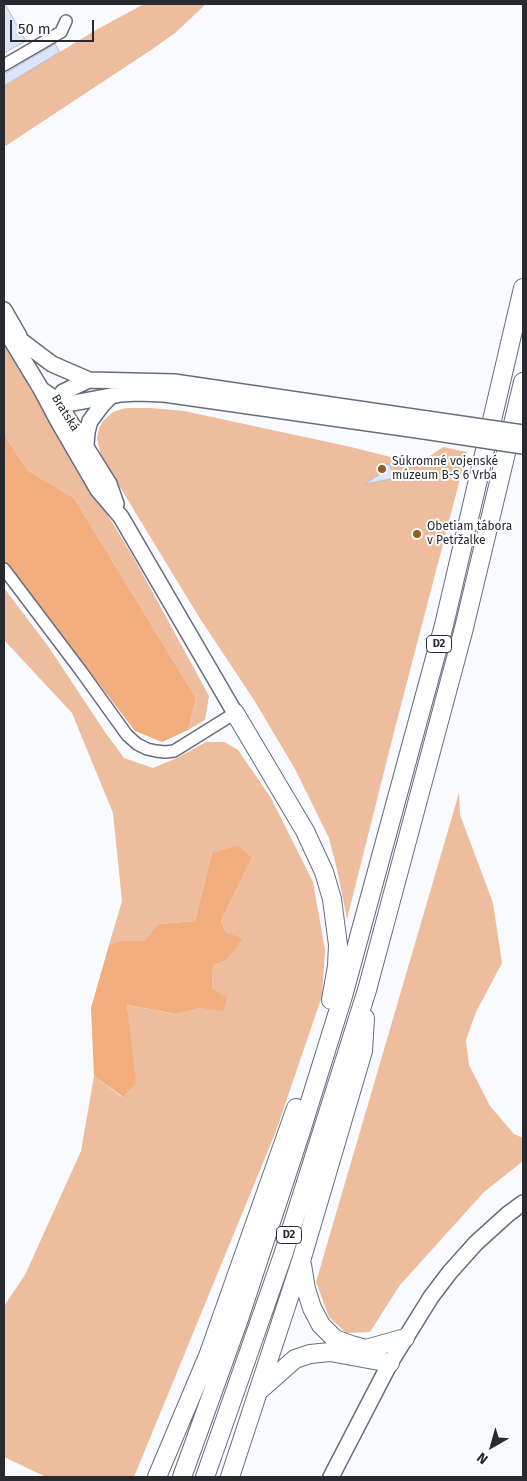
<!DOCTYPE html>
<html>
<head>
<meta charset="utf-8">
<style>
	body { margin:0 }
	#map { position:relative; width:527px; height:1481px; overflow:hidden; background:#f8fafe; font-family:"Fira Sans",sans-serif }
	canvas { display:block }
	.frame { position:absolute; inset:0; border:5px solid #272a31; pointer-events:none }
	.north { position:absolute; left:467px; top:1421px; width:50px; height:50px; -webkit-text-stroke:4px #fff; paint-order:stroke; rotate:218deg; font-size:14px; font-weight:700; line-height:20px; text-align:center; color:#272a31 }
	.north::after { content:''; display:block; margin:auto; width:18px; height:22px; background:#272a31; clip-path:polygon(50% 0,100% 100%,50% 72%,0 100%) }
	.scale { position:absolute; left:10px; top:20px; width:84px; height:22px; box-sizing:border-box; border:2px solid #272a31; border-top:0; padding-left:6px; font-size:15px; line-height:18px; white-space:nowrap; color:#272a31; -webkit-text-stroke:4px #fff; paint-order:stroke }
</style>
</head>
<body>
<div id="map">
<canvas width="527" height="1481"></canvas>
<div class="frame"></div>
<div class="north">N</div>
<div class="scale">50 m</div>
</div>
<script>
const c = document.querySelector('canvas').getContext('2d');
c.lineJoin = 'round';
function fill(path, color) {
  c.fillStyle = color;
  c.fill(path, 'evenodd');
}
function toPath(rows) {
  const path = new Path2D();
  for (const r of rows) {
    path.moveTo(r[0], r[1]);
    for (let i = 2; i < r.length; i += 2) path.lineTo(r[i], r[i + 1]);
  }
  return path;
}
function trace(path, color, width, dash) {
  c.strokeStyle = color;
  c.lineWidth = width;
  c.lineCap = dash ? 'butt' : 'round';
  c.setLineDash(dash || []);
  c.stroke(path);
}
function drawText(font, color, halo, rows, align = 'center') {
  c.font = font + ' "Fira Sans",sans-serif';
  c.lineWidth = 4;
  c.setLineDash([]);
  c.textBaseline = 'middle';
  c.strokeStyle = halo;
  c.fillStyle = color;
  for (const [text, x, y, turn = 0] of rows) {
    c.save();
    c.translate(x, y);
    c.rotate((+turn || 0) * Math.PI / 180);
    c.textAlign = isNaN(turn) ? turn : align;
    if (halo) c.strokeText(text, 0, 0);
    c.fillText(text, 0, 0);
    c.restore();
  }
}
fill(toPath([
	[144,4,206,4,175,33,151,50,4,147,4,86,96,30],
	[4,345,135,560,209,696,205,720,188,730,196,698,74,498,27,470,4,434],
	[126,408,151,408,184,411,351,447,418,464,443,447,467,452,395,728,347,919,337,869,329,838,295,769,254,700,199,617,101,456,97,438,99,428,103,421,113,412],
	[4,588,48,646,105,732,124,758,153,768,179,757,206,742,224,742,238,750,271,798,313,882,325,950,322,996,276,1131,134,1477,46,1477,4,1457,4,1306,25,1275,81,1151,94,1076,122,1097,130,1040,127,1005,174,1014,201,1008,212,988,213,966,228,959,242,938,226,932,221,921,252,858,212,853,195,921,158,924,144,941,118,941,109,945,122,901,113,813,72,713,4,640],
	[459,793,460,815,493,903,502,963,476,1012,466,1040,469,1065,490,1106,514,1134,523,1138,523,1161,484,1192,400,1285,370,1332,346,1333,329,1317,316,1282]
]), '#edbd9d');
fill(toPath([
	[4,434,27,470,74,498,196,698,188,730,162,742,135,731,4,560],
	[238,846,252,858,221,921,226,932,243,938,228,959,213,966,212,988,227,998,223,1011,201,1008,175,1014,127,1005,136,1083,123,1097,94,1076,91,1008,109,945,118,941,144,941,158,924,195,921,212,853]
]), '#f2ae7f');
const building = toPath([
	[4,4,5,4,26,41,4,53,4,4],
	[55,44,60,52,4,86,4,74,55,44],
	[389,464,393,472,391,479,365,484,380,474,378,466,389,464]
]);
fill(building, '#dce4f7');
trace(building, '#b6bdd0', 1);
const minor = toPath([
	[4,65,61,32,66,21],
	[4,569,81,671,127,735,137,744,147,749,156,751,165,752,174,751,235,713]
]);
const major = toPath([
	[4,310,19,336],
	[4,328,41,389,58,421,98,490,121,517,235,713],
	[23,342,52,364,89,380,174,382,427,419],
	[42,390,58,401,68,404,121,394,138,393,164,394,424,431],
	[56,399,109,484,116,504],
	[56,410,58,401,63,392,89,380],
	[86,445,87,432,90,421,102,405,110,397],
	[331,1477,390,1363,431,1297,450,1272,476,1243,508,1214,523,1203]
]);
const highway = toPath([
	[235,713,305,831,324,872,332,899,338,945,337,966,331,1000],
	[302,1265,306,1289,312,1308,321,1325,335,1339,351,1345,366,1349,405,1338],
	[261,1389,295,1359,310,1354,330,1352,390,1363],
	[157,1477,208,1356,296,1108],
	[182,1477,239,1319,300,1134,343,996,444,625,523,288],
	[205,1477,283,1255,367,990,463,632,523,382],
	[230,1477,301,1261,363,1051,365,1018]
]);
trace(minor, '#676d7e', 14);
trace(major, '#676d7e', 18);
trace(highway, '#676d7e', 20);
trace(minor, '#fff', 11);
trace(major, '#fff', 15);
trace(highway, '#fff', 18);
const majorBridge = toPath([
	[427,419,523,433],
	[424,431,523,446]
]);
trace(majorBridge, '#676d7e', 18, []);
trace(majorBridge, '#fff', 15);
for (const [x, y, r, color] of [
	[382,469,5,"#9c5a27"],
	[417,534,5,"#9c5a27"]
]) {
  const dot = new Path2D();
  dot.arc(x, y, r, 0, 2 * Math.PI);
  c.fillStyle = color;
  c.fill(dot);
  trace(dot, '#fff', 2);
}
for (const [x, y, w] of [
	[439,644,25],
	[289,1235,25]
]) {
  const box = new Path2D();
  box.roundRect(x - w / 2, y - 8.5, w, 17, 4);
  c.fillStyle = '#fff';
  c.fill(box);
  trace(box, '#272a31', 1);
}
drawText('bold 11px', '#272a31', null, [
	["D2",439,644],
	["D2",289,1235]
]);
drawText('12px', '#272a31', '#fff', [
	["Bratská",65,413,58]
]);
drawText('12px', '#272a31', '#fff', [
	["Súkromné vojenské",392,462],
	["múzeum B-S 6 Vrba",392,476],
	["Obetiam tábora",427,527],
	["v Petržalke",427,541]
], 'left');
</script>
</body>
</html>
